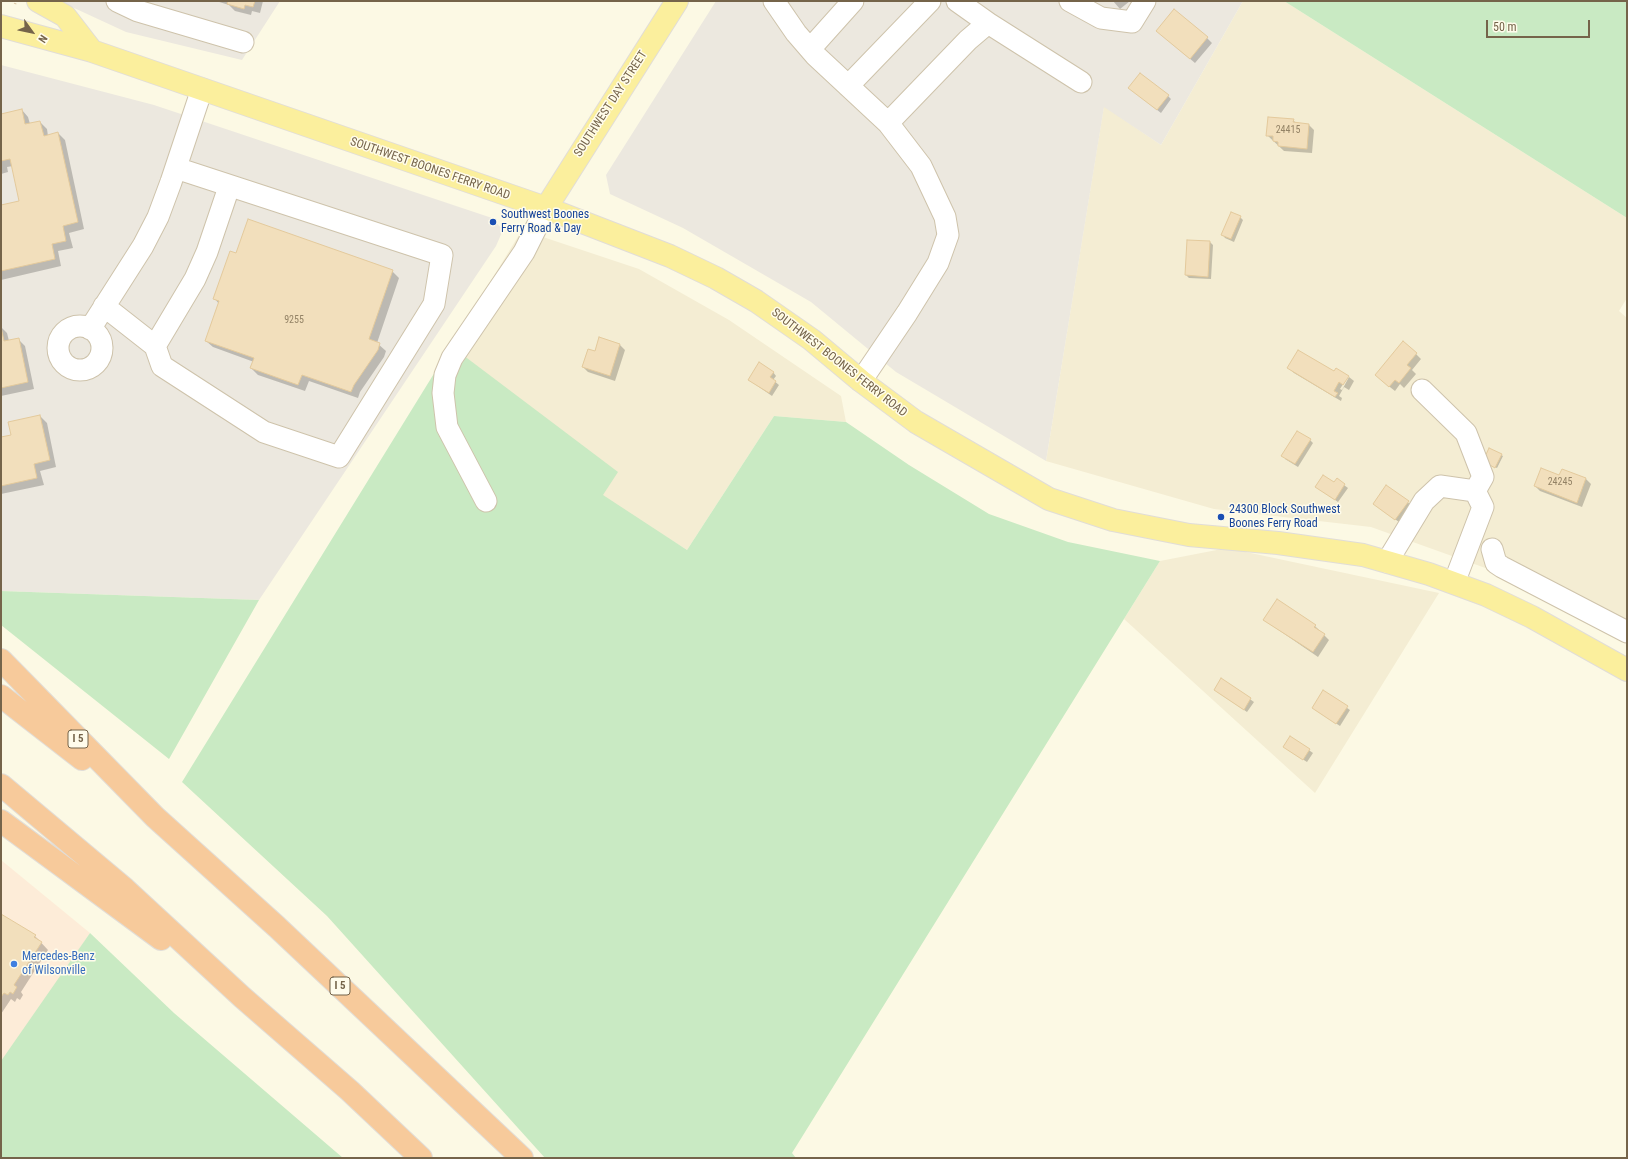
<!DOCTYPE html>
<html>
<head>
<meta charset="utf-8">
<style>
	body { margin:0 }
	#map { position:relative; width:1628px; height:1159px; overflow:hidden; background:#fcf9e4; font-family:"Roboto Condensed",sans-serif }
	canvas { display:block }
	.frame { position:absolute; inset:0; border:2px solid #75644a; pointer-events:none }
	.north { position:absolute; left:12px; top:12px; width:40px; height:40px; -webkit-text-stroke:3px #fffceb; paint-order:stroke; rotate:123deg; font-size:11px; font-weight:700; line-height:16px; text-align:center; color:#75644a }
	.north::after { content:''; display:block; margin:auto; width:14px; height:18px; background:#75644a; clip-path:polygon(50% 0,100% 100%,50% 72%,0 100%) }
	.scale { position:absolute; left:1486px; top:20px; width:104px; height:18px; box-sizing:border-box; border:2px solid #75644a; border-top:0; padding-left:5px; font-size:12px; line-height:14px; white-space:nowrap; color:#75644a; -webkit-text-stroke:3px #fffceb; paint-order:stroke }
</style>
</head>
<body>
<div id="map">
<canvas width="1628" height="1159"></canvas>
<div class="frame"></div>
<div class="north">N</div>
<div class="scale">50 m</div>
</div>
<script>
const c = document.querySelector('canvas').getContext('2d');
c.lineJoin = 'round';
function fill(path, color) {
  c.fillStyle = color;
  c.fill(path, 'evenodd');
}
function toPath(rows) {
  const path = new Path2D();
  for (const r of rows) {
    if (r.length === 3) {
      path.moveTo(r[0] + r[2], r[1]);
      path.arc(r[0], r[1], r[2], 0, 2 * Math.PI);
      continue;
    }
    path.moveTo(r[0], r[1]);
    for (let i = 2; i < r.length; i += 2) path.lineTo(r[i], r[i + 1]);
  }
  return path;
}
function trace(path, color, width, dash) {
  c.strokeStyle = color;
  c.lineWidth = width;
  c.lineCap = dash ? 'butt' : 'round';
  c.setLineDash(dash || []);
  c.stroke(path);
}
function drawText(font, color, halo, rows, align = 'center') {
  c.font = font + ' "Roboto Condensed",sans-serif';
  c.lineWidth = 3;
  c.setLineDash([]);
  c.textBaseline = 'middle';
  c.strokeStyle = halo;
  c.fillStyle = color;
  for (const [text, x, y, turn = 0] of rows) {
    c.save();
    c.translate(x, y);
    c.rotate((+turn || 0) * Math.PI / 180);
    c.textAlign = isNaN(turn) ? turn : align;
    if (halo) c.strokeText(text, 0, 0);
    c.fillText(text, 0, 0);
    c.restore();
  }
}
fill(toPath([
	[1243,1,1284,1,1627,218,1627,298,1619,311,1627,318,1627,643,1491,570,1371,527,1214,509,1046,461,1104,106,1161,145],
	[522,230,639,269,729,320,841,396,846,422,774,416,687,550,602,497,451,346],
	[1227,548,1439,593,1315,793,1124,619,1160,561]
]), '#f4edd3');
fill(toPath([
	[1,860,90,933,1,1072]
]), '#fdecd8');
fill(toPath([
	[59,1,280,1,242,60,126,32],
	[716,1,1243,1,1161,145,1104,107,1046,461,896,372,811,302,683,228,610,194,606,175],
	[1,65,154,105,492,218,503,230,496,246,259,600,1,591]
]), '#ece8df');
fill(toPath([
	[1284,1,1627,1,1627,218],
	[451,346,618,472,603,495,687,550,774,416,846,422,909,465,989,514,1068,542,1160,561,792,1153,796,1158,545,1158,327,916,182,782],
	[1,591,259,600,169,759,1,625],
	[90,933,174,1013,343,1158,1,1158,1,1061]
]), '#c9eac3');
fill(toPath([
	[216,1,263,1,260,13,252,11,251,15,235,11,229,5],
	[1113,1,1130,1,1120,9],
	[1163,36,1207,38,1212,43,1195,63],
	[1133,91,1168,96,1171,99,1161,113],
	[22,110,28,117,30,124,40,122,47,129,48,136,58,133,65,140,84,229,69,233,73,248,58,251,61,266,1,280,1,206,21,202,13,166,7,167,8,172,1,174,1,115],
	[1293,120,1297,124,1309,125,1314,130,1312,153,1284,151,1267,135],
	[1240,217,1243,220,1234,242,1225,238,1222,234],
	[1210,242,1213,245,1211,279,1189,278,1186,275],
	[237,254,392,271,399,278,377,343,386,351,384,357,360,392,358,398,309,381,305,391,258,375,251,368,254,362,213,347,206,341,219,304,215,299],
	[1,327,7,333,9,341,18,339,25,346,34,389,1,396],
	[600,339,620,345,625,350,615,381,588,372,583,367,595,352],
	[1416,354,1421,359,1412,370,1416,374,1404,388,1400,384,1395,391,1381,380],
	[1289,368,1334,373,1348,376,1340,389,1342,390,1349,377,1354,381,1349,390,1344,387,1339,396,1342,398,1341,401,1294,373],
	[773,372,776,376,773,380,779,385,772,396,749,380],
	[40,416,47,423,56,467,40,471,44,485,1,494,1,438,12,436],
	[1310,440,1313,443,1298,467,1285,459],
	[1490,449,1503,456,1497,468,1485,462],
	[1560,477,1586,479,1591,484,1582,507,1540,491,1535,486],
	[1337,480,1348,488,1338,502,1316,487,1335,484],
	[1387,487,1411,505,1399,522,1378,507],
	[1277,600,1315,626,1329,640,1318,657,1264,620],
	[1221,679,1254,702,1247,712,1215,690],
	[1324,692,1350,710,1340,726,1313,708],
	[1290,737,1313,753,1307,762,1288,750],
	[1,915,35,936,48,950,21,992,23,995,20,1000,17,998,15,1002,11,999,1,1014]
]), '#0003');
const building = toPath([
	[228,1,255,1,253,7,245,5,244,9,227,4,228,1],
	[1174,9,1208,37,1190,59,1156,31,1174,9],
	[1140,73,1169,95,1157,110,1128,88,1140,73],
	[22,109,25,124,40,121,44,136,58,132,78,222,63,226,66,241,52,244,55,259,1,271,1,205,19,201,10,159,1,161,1,114,22,109],
	[1268,117,1294,119,1293,122,1309,124,1307,149,1278,146,1278,142,1273,141,1273,136,1266,136,1268,117],
	[1231,212,1241,216,1231,239,1221,235,1231,212],
	[248,219,393,270,369,339,380,343,378,350,354,385,351,392,302,375,298,385,250,368,254,358,205,341,219,301,213,299,230,251,236,253,248,219],
	[1187,240,1210,241,1208,277,1185,275,1187,240],
	[1,327,4,341,19,338,28,382,1,388,1,327],
	[599,337,620,344,610,376,582,367,588,349,595,351,599,337],
	[1403,341,1417,353,1407,365,1411,368,1399,383,1395,380,1389,387,1375,375,1403,341],
	[1298,350,1334,371,1336,368,1349,376,1343,385,1339,382,1334,391,1338,393,1335,397,1287,368,1298,350],
	[759,362,774,372,770,377,776,381,769,393,748,380,759,362],
	[40,415,50,460,34,464,37,478,1,486,1,437,11,435,8,422,40,415],
	[1297,431,1311,439,1295,464,1281,456,1297,431],
	[1489,448,1502,454,1495,468,1483,461,1489,448],
	[1541,468,1559,475,1562,469,1586,478,1577,503,1534,486,1541,468],
	[1323,475,1334,482,1337,478,1345,484,1335,500,1315,487,1323,475],
	[1386,485,1409,501,1395,520,1373,504,1386,485],
	[1277,599,1316,625,1314,627,1325,634,1313,652,1263,620,1277,599],
	[1221,678,1251,698,1244,710,1214,690,1221,678],
	[1323,690,1348,706,1336,724,1312,708,1323,690],
	[1290,736,1310,749,1303,760,1283,747,1290,736],
	[1,914,36,935,34,937,42,942,14,985,17,987,13,994,10,992,8,995,4,993,1,997,1,914]
]);
fill(building, '#f2dfbc');
trace(building, '#e4ca9c', 1);
const minor = toPath([
	[117,1,138,11,243,42],
	[774,1,796,33,815,55,888,123,921,166,945,217,948,235,938,263,907,313,861,381],
	[957,1,988,23],
	[1070,1,1101,18,1132,22,1145,1],
	[810,49,853,1],
	[848,86,930,1],
	[888,123,968,40,988,23,1081,82],
	[104,306,155,346,162,366,264,432,339,457,434,304,442,255,176,168],
	[80,348,22],
	[90,329,143,246,158,217,171,182,202,89],
	[155,346,195,279,207,252,229,187],
	[1422,390,1466,433,1483,477,1475,491],
	[486,501,447,427,443,393,445,375,452,358,524,252,546,208],
	[1492,549,1496,563,1502,567,1627,632],
	[1387,562,1424,501,1440,486,1475,491,1483,507,1454,583]
]);
const major = toPath([
	[38,1,65,16,92,51],
	[1,26,92,51,546,208,670,256,716,278,756,301,812,340,861,381,916,422,1049,499,1113,520,1189,535,1278,543,1363,555,1429,574,1486,595,1532,617,1627,670],
	[546,208,677,1]
]);
const highway = toPath([
	[1,660,155,817,277,927,522,1158],
	[1,696,82,759],
	[1,785,125,889,242,997,350,1091,421,1158],
	[1,821,161,939]
]);
trace(minor, '#cec3ab', 23);
trace(major, '#e1ddd7', 24);
trace(highway, '#e1ddd7', 24);
trace(toPath([
	[15,4,16,1]
]), '#d7c39f', 2.5, [1, 3]);
trace(minor, '#fff', 21);
trace(major, '#fbef9d', 22);
trace(highway, '#f7ca9b', 22);
for (const [x, y, r, color] of [
	[493,222,4,"#1a4fb4"],
	[1221,517,4,"#1a4fb4"],
	[14,964,4,"#3f7fe0"]
]) {
  const dot = new Path2D();
  dot.arc(x, y, r, 0, 2 * Math.PI);
  c.fillStyle = color;
  c.fill(dot);
  trace(dot, '#fffceb', 1.5);
}
drawText('10px', '#948366', null, [
	["24415",1288,130],
	["9255",294,320],
	["24245",1560,482]
]);
for (const [x, y, w] of [
	[78,739,20],
	[340,986,20]
]) {
  const box = new Path2D();
  box.roundRect(x - w / 2, y - 9, w, 18, 3);
  c.fillStyle = '#fffceb';
  c.fill(box);
  trace(box, '#75644a', 1);
}
drawText('bold 11px', '#75644a', null, [
	["I 5",78,739],
	["I 5",340,986]
]);
drawText('12px', '#75644a', '#fffceb', [
	["SOUTHWEST DAY STREET",611,104,-57],
	["SOUTHWEST BOONES FERRY ROAD",430,169,19],
	["SOUTHWEST BOONES FERRY ROAD",839,363,38]
]);
drawText('12px', '#164399', '#fffceb', [
	["Southwest Boones",501,215],
	["Ferry Road & Day",501,229],
	["24300 Block Southwest",1229,510],
	["Boones Ferry Road",1229,524]
], 'left');
drawText('12px', '#366cbe', '#fffceb', [
	["Mercedes-Benz",22,957],
	["of Wilsonville",22,971]
], 'left');
</script>
</body>
</html>
